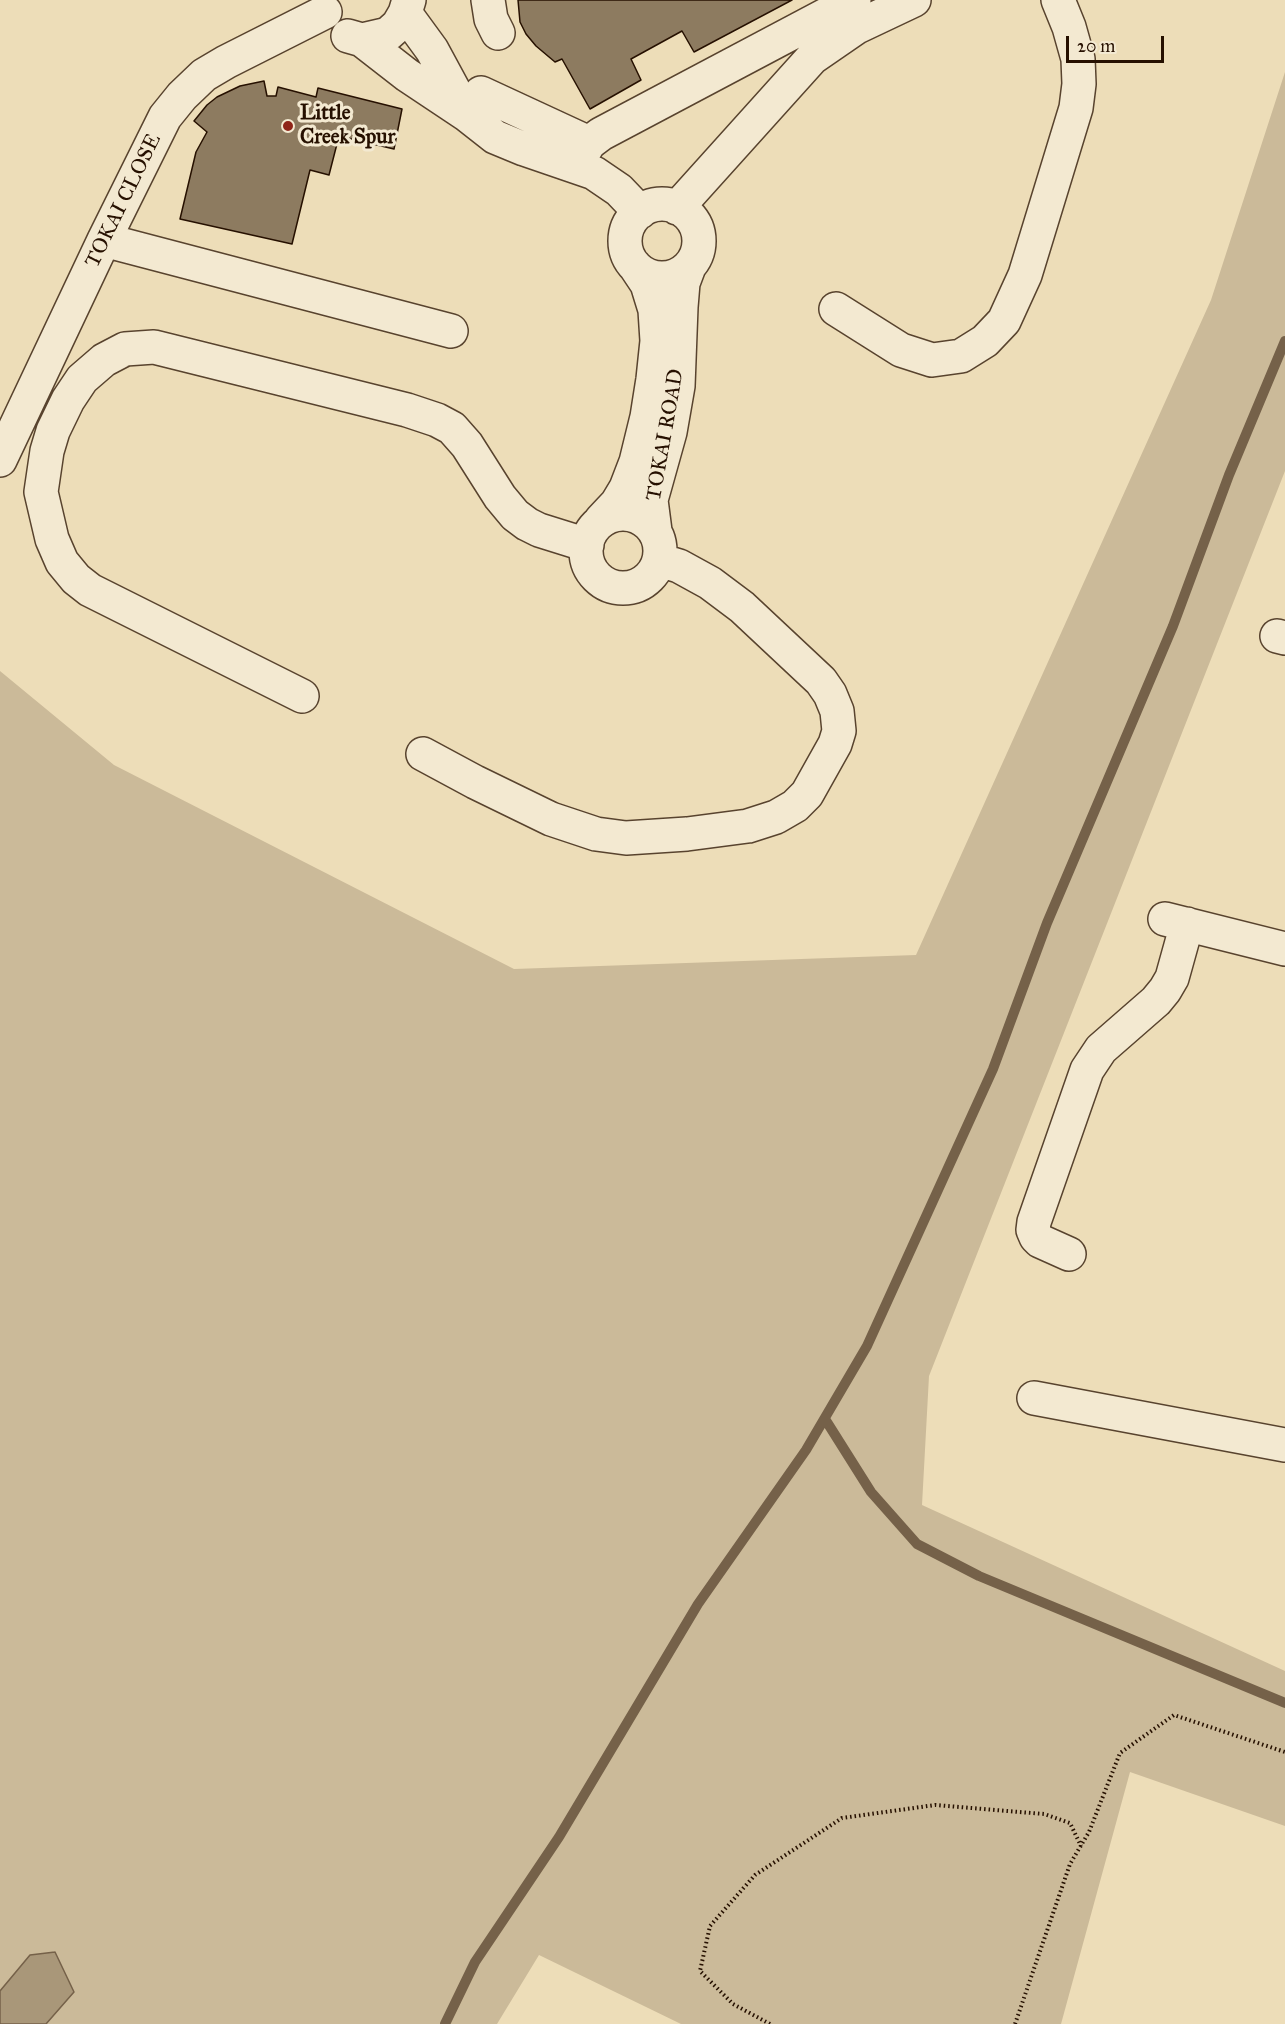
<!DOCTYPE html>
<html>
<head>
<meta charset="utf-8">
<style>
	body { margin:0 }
	#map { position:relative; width:1285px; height:2024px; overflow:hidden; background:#edddb8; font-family:"IM FELL Great Primer",serif }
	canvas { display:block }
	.scale { position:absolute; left:1066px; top:36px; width:98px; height:27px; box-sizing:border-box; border:3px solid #261000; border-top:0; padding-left:8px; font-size:18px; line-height:21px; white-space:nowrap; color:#261000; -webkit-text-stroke:4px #f3e9d1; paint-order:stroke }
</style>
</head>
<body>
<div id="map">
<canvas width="1285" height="2024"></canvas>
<div class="scale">20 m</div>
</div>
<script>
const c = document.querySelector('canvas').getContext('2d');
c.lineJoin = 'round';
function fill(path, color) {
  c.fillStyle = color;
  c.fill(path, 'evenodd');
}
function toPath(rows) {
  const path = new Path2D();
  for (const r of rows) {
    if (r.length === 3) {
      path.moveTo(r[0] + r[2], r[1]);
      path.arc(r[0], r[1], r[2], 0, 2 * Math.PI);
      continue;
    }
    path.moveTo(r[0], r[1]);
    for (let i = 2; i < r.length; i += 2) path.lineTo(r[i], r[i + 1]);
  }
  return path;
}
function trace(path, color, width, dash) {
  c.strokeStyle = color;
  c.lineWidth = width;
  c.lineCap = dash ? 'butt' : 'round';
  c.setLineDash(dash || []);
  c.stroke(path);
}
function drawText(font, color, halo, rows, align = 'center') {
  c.font = font + ' "IM FELL Great Primer",serif';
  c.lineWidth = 6;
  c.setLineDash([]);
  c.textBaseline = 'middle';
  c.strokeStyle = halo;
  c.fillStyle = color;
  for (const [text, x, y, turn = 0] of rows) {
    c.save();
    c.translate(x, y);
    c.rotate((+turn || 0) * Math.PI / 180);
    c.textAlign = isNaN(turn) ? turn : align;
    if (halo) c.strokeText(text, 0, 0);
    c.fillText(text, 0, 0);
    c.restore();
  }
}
fill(toPath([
	[1285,72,1285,471,929,1376,922,1505,1285,1671,1285,1826,1130,1772,1061,2024,681,2024,539,1955,497,2024,0,2024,0,671,114,765,514,969,916,955,1211,300]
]), '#cbba99');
const water = toPath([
	[55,1952,74,1992,46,2024,0,2024,0,1991,30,1955,55,1952]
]);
fill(water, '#a99779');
trace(water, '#756149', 1.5);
trace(toPath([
	[825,1419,871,1492,917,1544,979,1576,1285,1703],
	[445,2024,475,1962,559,1837,698,1604,806,1450,867,1346,993,1069,1047,923,1173,626,1229,475,1285,341]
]), '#756149', 10);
const building = toPath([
	[518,0,792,0,694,52,682,31,631,59,641,80,590,109,562,59,555,62,536,46,526,34,520,22,518,0],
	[264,81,267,96,276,96,278,87,316,97,318,88,402,109,394,149,339,136,329,175,310,170,292,244,180,219,196,152,207,132,194,121,207,105,217,97,240,86,264,81]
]);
fill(building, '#8d7b60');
trace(building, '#261000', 1.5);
const minor = toPath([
	[488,0,491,19,498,33],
	[405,13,432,50,465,111],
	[348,36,362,40,388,34,398,25,405,13,409,0],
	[362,40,407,75,467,115,495,137,524,149,594,173,619,190,640,212],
	[481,93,589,143],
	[576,165,589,143,601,134,854,0],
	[662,241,37],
	[677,208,812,58,857,27,914,0],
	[104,240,451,331],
	[836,309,901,350,932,360,961,356,985,341,1004,321,1025,275,1076,108,1079,84,1078,59,1069,27,1058,0],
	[0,460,104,240,165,117,182,96,204,75,226,62,325,12],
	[623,551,37],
	[601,520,617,503,626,488,636,462,647,417,653,379,657,341,655,310,647,284,635,266],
	[655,531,651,500,670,432,678,386,681,307,683,283,689,267],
	[1277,636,1285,638],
	[302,696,90,590,76,579,62,562,52,539,41,492,47,451,53,431,68,400,82,379,104,360,125,349,154,347,407,410,437,420,452,428,467,445,500,497,515,515,527,524,539,530,587,545],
	[423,754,475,782,551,819,596,834,626,838,687,834,748,826,776,817,795,806,807,794,835,744,839,731,837,711,830,694,821,681,742,607,710,583,679,566,659,560],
	[1165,919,1285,949],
	[1069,1254,1040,1241,1036,1237,1033,1230,1034,1222,1087,1070,1101,1049,1156,1001,1165,990,1172,978,1187,924],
	[1034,1398,1285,1445]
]);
trace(minor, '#58432e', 36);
trace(toPath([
	[770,2024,733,2004,700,1971,710,1926,755,1875,842,1818,935,1805,1044,1814,1070,1823,1081,1846],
	[1015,2024,1070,1864,1089,1832,1120,1753,1174,1715,1285,1752]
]), '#261000', 4, [1.5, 3]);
trace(minor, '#f3e9d1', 33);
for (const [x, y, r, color] of [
	[288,126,6,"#8f2418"]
]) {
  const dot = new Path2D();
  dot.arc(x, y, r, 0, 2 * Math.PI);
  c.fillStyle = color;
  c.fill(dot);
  trace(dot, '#f3e9d1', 2);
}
drawText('bold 21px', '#261000', '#f3e9d1', [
	["Little",300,114],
	["Creek Spur",300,138]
], 'left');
drawText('21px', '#261000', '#f3e9d1', [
	["TOKAI CLOSE",124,201,-64],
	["TOKAI ROAD",666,435,-80]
]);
</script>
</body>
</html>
